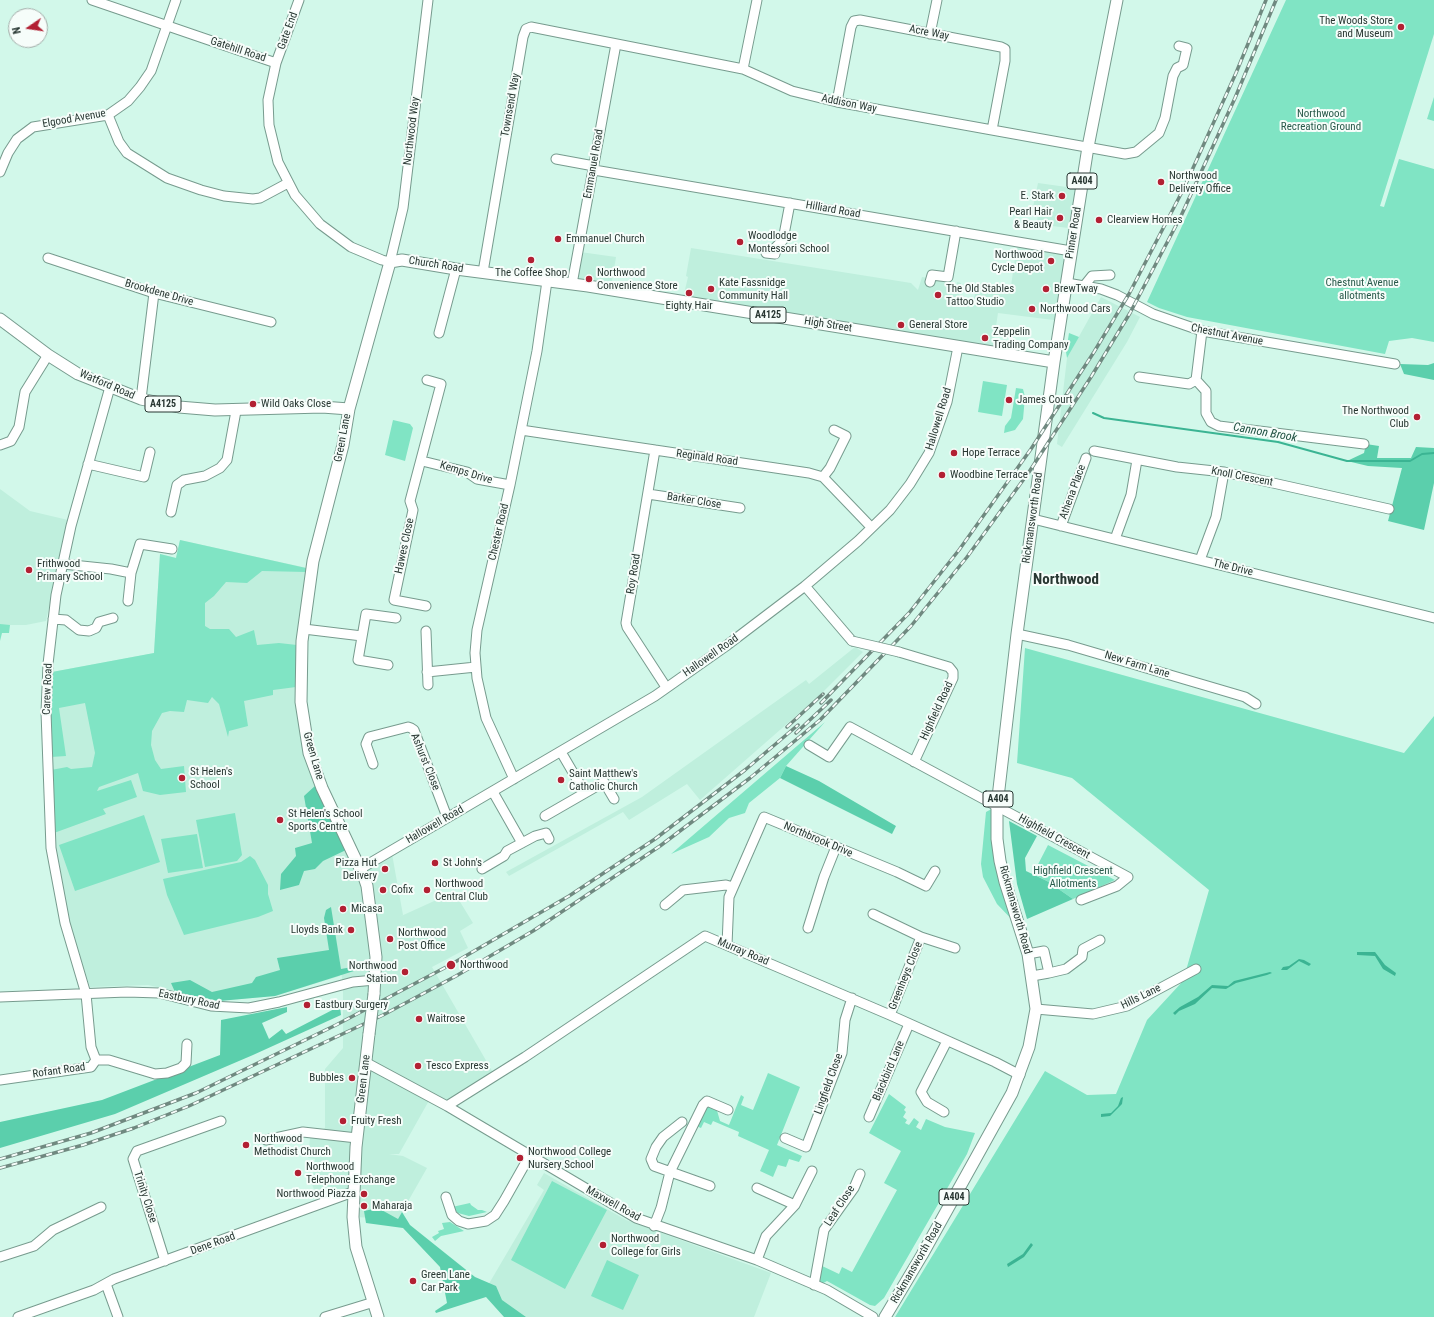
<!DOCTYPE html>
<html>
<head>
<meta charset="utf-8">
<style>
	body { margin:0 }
	#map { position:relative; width:1434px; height:1317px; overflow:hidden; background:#d2f8ea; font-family:"Roboto Condensed",sans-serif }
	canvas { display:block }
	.north { position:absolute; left:8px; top:8px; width:40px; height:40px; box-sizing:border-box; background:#f6fdfa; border:1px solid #a4aeaa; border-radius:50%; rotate:257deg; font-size:11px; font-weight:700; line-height:16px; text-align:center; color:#283732 }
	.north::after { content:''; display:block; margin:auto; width:14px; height:18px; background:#b22033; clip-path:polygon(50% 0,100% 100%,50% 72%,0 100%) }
</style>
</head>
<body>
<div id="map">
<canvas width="1434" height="1317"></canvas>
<div class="north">N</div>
</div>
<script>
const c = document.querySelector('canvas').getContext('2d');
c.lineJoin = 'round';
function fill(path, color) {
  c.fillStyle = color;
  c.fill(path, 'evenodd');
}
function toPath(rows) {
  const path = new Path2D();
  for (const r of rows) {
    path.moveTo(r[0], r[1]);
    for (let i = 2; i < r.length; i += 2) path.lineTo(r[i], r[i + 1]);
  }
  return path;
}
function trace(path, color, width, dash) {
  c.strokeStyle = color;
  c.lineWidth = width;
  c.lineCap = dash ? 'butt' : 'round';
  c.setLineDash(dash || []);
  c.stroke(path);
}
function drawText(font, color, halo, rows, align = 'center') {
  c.font = font + ' "Roboto Condensed",sans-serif';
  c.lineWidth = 4;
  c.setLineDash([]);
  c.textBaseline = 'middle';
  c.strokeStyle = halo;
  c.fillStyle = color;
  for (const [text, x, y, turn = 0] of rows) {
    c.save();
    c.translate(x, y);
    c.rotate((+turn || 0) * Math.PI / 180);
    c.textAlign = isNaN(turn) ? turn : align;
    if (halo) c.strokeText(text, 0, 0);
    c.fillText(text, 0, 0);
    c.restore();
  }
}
fill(toPath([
	[1038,183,1081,189,1061,321,998,313,992,352,683,298,688,277,686,276,691,248,911,283,918,290,922,277,928,278,927,284,934,286,935,280,950,282,949,289,956,289,957,282,961,283,959,297,974,298,978,283,1011,286,1018,237,1066,245,1068,228,1037,224,1038,213,1032,212],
	[580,252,616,257,611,287,575,282],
	[1101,297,1140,317,1127,342,1062,447,1057,444,1067,358],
	[0,489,30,511,68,520,46,621,26,625,0,625],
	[180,540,307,568,298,710,354,868,392,854,403,915,399,917,454,892,473,923,460,931,468,948,432,967,495,1076,447,1106,431,1097,399,1154,389,1154,403,1156,427,1168,398,1219,353,1217,347,1189,317,1198,312,1184,315,1159,308,1158,310,1138,325,1128,325,1069,343,1048,343,984,331,912,340,976,275,996,219,1001,148,985,90,987,68,923,55,854,51,770,52,672,154,653,160,554,176,558],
	[855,647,863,652,821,694,700,800,687,784,629,820,623,812,509,876,506,872,642,797,806,680,809,684],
	[544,1173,626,1220,771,1273,754,1317,512,1317,487,1287,544,1190,537,1185]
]), '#bfefdd');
fill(toPath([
	[1286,0,1434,0,1434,34,1380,206,1384,207,1399,159,1434,169,1434,342,1412,338,1389,341,1385,354,1187,317,1159,308,1147,302],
	[1434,97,1434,121,1427,119],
	[1069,333,1079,337,1067,358,1066,352],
	[983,381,1007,385,1002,416,978,412],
	[1016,388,1023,389,1025,397,1023,419,1015,430,1004,433,1005,426,1011,418],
	[393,420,410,424,413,428,405,461,385,455],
	[180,540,306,568,306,572,262,571,247,583,226,582,214,596,205,603,205,626,210,629,229,629,236,637,254,630,257,645,279,643,297,645,296,687,273,690,273,695,244,701,248,726,229,731,228,737,219,704,212,697,208,703,187,700,184,712,170,711,162,713,152,731,151,745,155,760,161,769,184,766,186,792,160,795,143,791,138,773,99,787,97,791,131,780,137,797,103,809,106,814,54,833,51,770,67,767,71,769,92,767,95,753,85,703,59,708,66,756,51,757,49,711,52,672,154,653,160,554,176,558],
	[0,624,10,625,9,633,2,633,0,641],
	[1025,648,1404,753,1434,716,1434,1317,895,1317,1045,1071,1087,1095,1116,1094,1147,1020,1183,981,1209,890,1072,778,1017,763],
	[825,722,786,766,780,778,749,803,745,813,729,818,709,837,671,854],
	[997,806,997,839,1019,927,997,904,983,877,981,864,986,812],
	[235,813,242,855,237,861,205,867,196,820],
	[144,815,160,862,75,891,59,845],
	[197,834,203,868,168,873,161,839],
	[1048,845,1115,880,1073,899,1047,881,1033,874],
	[250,856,255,860,268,885,268,894,273,911,258,917,184,935,167,895,163,879,241,862],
	[768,1073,800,1087,777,1145,802,1156,799,1162,789,1159,786,1167,778,1165,773,1177,760,1171,769,1150,738,1136,739,1132,713,1121,711,1125,704,1122,701,1128,696,1126,705,1108,712,1106,716,1107,720,1121,729,1125,741,1095,744,1097,741,1105,753,1110],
	[889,1094,906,1107,904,1110,906,1112,903,1117,907,1120,905,1123,909,1125,914,1118,919,1122,916,1127,921,1130,926,1119,945,1127,975,1133,967,1154,884,1298,875,1306,870,1305,827,1281,818,1286,818,1264,839,1274,842,1267,852,1272,897,1190,884,1183,901,1151,869,1133],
	[552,1181,607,1210,565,1289,511,1260],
	[470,1203,471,1205,478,1210,482,1210,487,1212,469,1216,458,1213,452,1207],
	[450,1222,464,1231,441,1236,435,1241,432,1237,439,1233,438,1231,444,1229,442,1223],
	[607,1260,639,1275,623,1310,591,1296]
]), '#80e4c4');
fill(toPath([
	[1434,363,1434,380,1404,374,1400,364,1428,365],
	[1366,444,1379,446,1377,458,1411,458,1416,447,1434,448,1434,483,1424,530,1388,521,1402,468,1368,466,1347,461,1364,453],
	[786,766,819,781,896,826,892,834,780,778],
	[316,785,346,850,323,861,315,869,304,871,299,885,280,890,281,874,296,856,295,848,312,843,304,796],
	[1009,821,1037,836,1025,858,1026,871,1047,881,1073,899,1027,919,1017,884],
	[331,907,341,969,352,967,354,971,275,996,219,1001,175,992,171,983,190,980,212,992,252,983,256,977,280,970,277,958,329,950,324,918,326,910],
	[340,1006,341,1015,253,1055,115,1114,0,1148,0,1122,102,1100,220,1055,221,1020,287,1007,287,1012,262,1023,269,1039,282,1029,286,1034],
	[378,1208,398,1219,402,1212,410,1225,475,1277,496,1286,502,1300,526,1317,504,1317,486,1297,436,1313,435,1311,447,1303,440,1267,403,1228,366,1223,364,1211]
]), '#5bcfac');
fill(toPath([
	[1357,952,1375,952,1385,965,1396,973,1395,976,1383,969,1375,956,1357,955],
	[1299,959,1304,960,1311,964,1309,966,1299,961,1287,970,1281,970,1283,967,1289,966],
	[1270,972,1272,973,1267,975,1236,983,1226,989,1212,988,1195,1004,1179,1011,1175,1015,1173,1013,1180,1007,1198,997,1212,985,1228,986,1234,981],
	[1123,1097,1122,1104,1110,1116,1101,1117,1101,1114,1111,1113,1118,1106,1121,1098],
	[1031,1243,1033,1245,1024,1257,1008,1267,1007,1264,1023,1254]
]), '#3bb493');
trace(toPath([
	[1093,413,1104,418,1278,442,1347,461,1410,461,1422,454,1434,453]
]), '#3bb493', 2);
const minor = toPath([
	[92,0,276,63],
	[299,0,276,63,268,100,269,125,278,162,295,195,320,224,351,247,382,260,390,262,403,208,428,0],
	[930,34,937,0],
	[743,69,757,0],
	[837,102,851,27,854,21,860,20,1001,47,1005,49,1005,61,992,130],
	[108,115,119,142,127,153,167,178,201,190,224,196,253,199,260,198,288,183],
	[556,159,594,166],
	[594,170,1071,251],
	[0,172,8,153,17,139,33,127,108,115,128,101,140,87,151,71,176,0],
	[766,253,775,254,776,247,783,240,790,203],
	[48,258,154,293,271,322],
	[483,272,523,37,526,29,531,27,743,69,792,91,837,102,1125,154,1136,152,1159,133,1165,118,1173,76,1177,68,1183,65,1187,48,1179,46],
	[930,282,932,275,948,277,956,231],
	[1067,283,1101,289,1117,295,1153,314,1202,331,1395,364],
	[572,284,616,44],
	[1084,286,1092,276,1110,275],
	[1202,331,1196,380,1206,391,1206,413,1211,422,1219,426,1364,444],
	[439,333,456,269],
	[1139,377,1189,384,1196,380],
	[141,399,154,293],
	[521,430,809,473,823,477,871,527],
	[0,445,11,441,19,427,25,392,48,355],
	[655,450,626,623,627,627,666,687],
	[1094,451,1177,467,1224,472,1389,509],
	[422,461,467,472,477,479,510,485],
	[88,464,144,477,150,452],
	[823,477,830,468,846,436,834,430],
	[648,494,740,508],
	[171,512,177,485,184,480,205,476,220,468,227,460,236,411],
	[1033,519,1434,618],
	[1061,526,1086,458],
	[1115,539,1131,495,1137,460],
	[1200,560,1216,517,1224,472],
	[63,564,111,569,131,573,140,544,172,549],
	[805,586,852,641],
	[128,601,131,573],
	[426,606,394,600,413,510,410,501,441,384,427,380],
	[53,619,66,620,79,630,89,631,96,628,99,622,113,618],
	[304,629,362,636],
	[426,631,428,685],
	[1017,634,1068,645,1245,697,1256,704],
	[899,652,949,667,953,672,953,678,914,762],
	[388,665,358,660,366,614,396,618],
	[427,672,476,667],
	[809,745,829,757,850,727,1128,877,1117,886,1081,900],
	[561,752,585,793],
	[373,764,366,744,369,737,408,727,411,728,414,730,447,817],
	[514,779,486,718,477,678,475,653,477,630,510,485,537,351,547,281],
	[493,792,522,843],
	[545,816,604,782,614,799],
	[360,869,655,696,726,646,805,586,858,541,890,510,910,484,929,453,947,402,958,347],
	[482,869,504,856,507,851,535,836,546,833,549,839],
	[665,905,683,890,726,885,733,887],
	[873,914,921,937,955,948],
	[808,928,824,877,836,847],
	[727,945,729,897,764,817,897,872,926,886,935,871],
	[1028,954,1044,951,1049,973,1032,976],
	[1049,973,1066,969,1082,957,1083,949,1100,940],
	[0,997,127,992,159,993,211,1006,249,1008,279,1002,353,982,375,980],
	[1036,1009,1093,1014,1127,1006,1196,969],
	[890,1015,921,937],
	[96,1060,109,1060,155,1074,167,1073,181,1068,186,1063,187,1044],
	[367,1063,447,1106,636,1218,757,1260,827,1290,873,1317],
	[0,1080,91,1067,96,1060,91,1047,86,994,65,923,51,848,46,712,48,664,56,595,71,526,110,387],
	[447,1106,525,1057,705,936,890,1015,995,1062,1020,1075],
	[944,1112,927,1102,921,1092,947,1041],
	[869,1117,909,1024],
	[682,1122,663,1137,656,1147,651,1159,654,1166,710,1186],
	[785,1138,806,1147,842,1053,845,1020,852,998],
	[266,1140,303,1132,357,1138],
	[757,1188,795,1205],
	[446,1197,452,1215,459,1221,468,1224,486,1221,495,1215,504,1201,530,1155],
	[654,1226,661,1208,670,1172,703,1105,707,1101,728,1110],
	[0,1257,34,1246,53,1230,101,1207],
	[757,1260,766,1236,795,1205,812,1171],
	[165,1261,133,1159,137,1151,221,1121],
	[106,1284,118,1317],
	[814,1285,824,1230,854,1188,860,1174],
	[18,1317,94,1290,114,1279,353,1192],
	[325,1317,374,1302]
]);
const major = toPath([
	[0,319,48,355,78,374,141,399,179,407,215,410,322,407,349,409],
	[374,994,376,957,367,886,364,877,322,788,309,753,301,702,302,641,313,561,343,445,349,409,390,262,402,260,456,269,588,286,1054,362],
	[369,1034,356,1147,353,1217,356,1247,378,1317],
	[885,1317,922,1255,1012,1093,1029,1047,1036,1009,1028,954,1005,882,1000,861,997,839,997,806,1017,634,1054,362,1088,147,1117,0]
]);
trace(minor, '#779b8e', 11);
trace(major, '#779b8e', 13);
trace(minor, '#fff', 9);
trace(major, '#fff', 11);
const rail = toPath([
	[821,703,909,613,959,550,1031,449,1094,352,1129,294,1184,188,1236,73,1266,0],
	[787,727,823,694],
	[796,733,831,700],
	[0,1159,91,1133,196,1093,336,1025,450,965,569,896,655,839,745,770,798,725],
	[0,1168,83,1145,134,1128,189,1106,383,1015,456,976,533,931,660,846,750,778,820,720,911,626,967,557,1029,472,1091,377,1130,313,1181,216,1235,98,1276,0]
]);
trace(rail, '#708980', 3.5);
trace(rail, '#f6fdfa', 2, [6]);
const minorBridge = toPath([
	[852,641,899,652]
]);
const majorBridge = toPath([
	[369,1034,374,994]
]);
trace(minorBridge, '#779b8e', 11, []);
trace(majorBridge, '#779b8e', 13, []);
trace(minorBridge, '#fff', 9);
trace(majorBridge, '#fff', 11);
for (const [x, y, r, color] of [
	[1401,27,4,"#b22033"],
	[1161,182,4,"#b22033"],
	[1062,196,4,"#b22033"],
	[1060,218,4,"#b22033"],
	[1099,220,4,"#b22033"],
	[558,239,4,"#b22033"],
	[740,242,4,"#b22033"],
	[531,260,4,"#b22033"],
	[1051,261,4,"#b22033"],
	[589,279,4,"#b22033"],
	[711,289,4,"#b22033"],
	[1046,289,4,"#b22033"],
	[689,293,4,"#b22033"],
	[938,295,4,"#b22033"],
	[1032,309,4,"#b22033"],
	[901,325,4,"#b22033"],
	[985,338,4,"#b22033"],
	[1009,400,4,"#b22033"],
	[253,404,4,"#b22033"],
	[1417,417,4,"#b22033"],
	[954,453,4,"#b22033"],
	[942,475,4,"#b22033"],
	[29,570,4,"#b22033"],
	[182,778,4,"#b22033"],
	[561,780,4,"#b22033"],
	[280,820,4,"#b22033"],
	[435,863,4,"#b22033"],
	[385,869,4,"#b22033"],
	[383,890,4,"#b22033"],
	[427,890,4,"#b22033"],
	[343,909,4,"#b22033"],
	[351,930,4,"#b22033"],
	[390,939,4,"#b22033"],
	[451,965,5,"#b22033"],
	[405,972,4,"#b22033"],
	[307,1005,4,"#b22033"],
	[419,1019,4,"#b22033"],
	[418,1066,4,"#b22033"],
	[352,1078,4,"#b22033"],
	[343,1121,4,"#b22033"],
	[246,1145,4,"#b22033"],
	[520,1158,4,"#b22033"],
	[298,1173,4,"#b22033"],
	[364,1194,4,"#b22033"],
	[364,1206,4,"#b22033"],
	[603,1245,4,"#b22033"],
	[413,1281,4,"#b22033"]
]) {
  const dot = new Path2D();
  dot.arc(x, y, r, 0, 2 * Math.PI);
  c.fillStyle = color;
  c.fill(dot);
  trace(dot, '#f6fdfa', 1.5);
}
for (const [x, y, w] of [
	[1082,181,30],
	[768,315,36],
	[163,404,36],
	[998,799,30],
	[954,1197,30]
]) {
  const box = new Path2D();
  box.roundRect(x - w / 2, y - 8, w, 16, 3);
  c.fillStyle = '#f6fdfa';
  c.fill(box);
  trace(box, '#283732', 1);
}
drawText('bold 10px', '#283732', null, [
	["A404",1082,181],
	["A4125",768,315],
	["A4125",163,404],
	["A404",998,799],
	["A404",954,1197]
]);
drawText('11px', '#283732', '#f6fdfa', [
	["The Woods Store",1393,21,"right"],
	["and Museum",1393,34,"right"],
	["Northwood",1169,176],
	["Delivery Office",1169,189],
	["E. Stark",1054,196,"right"],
	["Pearl Hair",1052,212,"right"],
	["& Beauty",1052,225,"right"],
	["Clearview Homes",1107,220],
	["Woodlodge",748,236],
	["Montessori School",748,249],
	["Emmanuel Church",566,239],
	["Northwood",1043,255,"right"],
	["Cycle Depot",1043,268,"right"],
	["The Coffee Shop",531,273,"center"],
	["Northwood",597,273],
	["Convenience Store",597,286],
	["Kate Fassnidge",719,283],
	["Community Hall",719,296],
	["The Old Stables",946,289],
	["Tattoo Studio",946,302],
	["BrewTway",1054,289],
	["Eighty Hair",689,306,"center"],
	["Northwood Cars",1040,309],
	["General Store",909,325],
	["Zeppelin",993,332],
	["Trading Company",993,345],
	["James Court",1017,400],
	["Wild Oaks Close",261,404],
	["The Northwood",1409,411,"right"],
	["Club",1409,424,"right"],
	["Hope Terrace",962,453],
	["Woodbine Terrace",950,475],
	["Frithwood",37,564],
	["Primary School",37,577],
	["St Helen's",190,772],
	["School",190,785],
	["Saint Matthew's",569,774],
	["Catholic Church",569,787],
	["St Helen's School",288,814],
	["Sports Centre",288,827],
	["Pizza Hut",377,863,"right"],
	["Delivery",377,876,"right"],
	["St John's",443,863],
	["Northwood",435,884],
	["Central Club",435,897],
	["Cofix",391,890],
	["Micasa",351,909],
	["Lloyds Bank",343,930,"right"],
	["Northwood",398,933],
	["Post Office",398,946],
	["Northwood",460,965],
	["Northwood",397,966,"right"],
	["Station",397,979,"right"],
	["Eastbury Surgery",315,1005],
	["Waitrose",427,1019],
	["Tesco Express",426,1066],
	["Bubbles",344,1078,"right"],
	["Fruity Fresh",351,1121],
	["Northwood",254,1139],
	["Methodist Church",254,1152],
	["Northwood College",528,1152],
	["Nursery School",528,1165],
	["Northwood",306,1167],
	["Telephone Exchange",306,1180],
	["Northwood Piazza",356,1194,"right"],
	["Maharaja",372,1206],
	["Northwood",611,1239],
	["College for Girls",611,1252],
	["Green Lane",421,1275],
	["Car Park",421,1288]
], 'left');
drawText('11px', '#283732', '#f6fdfa', [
	["Gate End",288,31,-70],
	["Acre Way",929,33,11],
	["Gatehill Road",238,50,18],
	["Addison Way",849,104,11],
	["Townsend Way",511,105,-80],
	["Elgood Avenue",74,119,-10],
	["Northwood Way",412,131,-83],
	["Emmanuel Road",594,164,-80],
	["Hilliard Road",833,210,10],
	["Pinner Road",1074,233,-81],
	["Church Road",436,265,9],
	["Brookdene Drive",159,293,16],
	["High Street",828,325,9],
	["Chestnut Avenue",1227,335,11],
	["Watford Road",107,385,23],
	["Hallowell Road",939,419,-73],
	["Green Lane",343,438,-79],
	["Reginald Road",707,458,8],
	["Kemps Drive",466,473,17],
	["Knoll Crescent",1242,477,11],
	["Athena Place",1073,492,-70],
	["Barker Close",694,501,9],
	["Rickmansworth Road",1033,518,-82],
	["Chester Road",499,532,-77],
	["Hawes Close",405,546,-78],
	["The Drive",1233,568,14],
	["Roy Road",634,574,-81],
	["Hallowell Road",711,656,-35],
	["New Farm Lane",1137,665,17],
	["Carew Road",48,689,-88],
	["Highfield Road",937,711,-65],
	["Green Lane",313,756,74],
	["Ashurst Close",425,762,68],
	["Hallowell Road",435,825,-30],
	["Highfield Crescent",1054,837,29],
	["Northbrook Drive",818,840,23],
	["Rickmansworth Road",1015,910,74],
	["Murray Road",743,952,23],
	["Greenheys Close",906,976,-68],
	["Hills Lane",1141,997,-26],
	["Eastbury Road",189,1000,12],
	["Rofant Road",59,1071,-8],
	["Blackbird Lane",889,1071,-67],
	["Green Lane",364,1079,-83],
	["Lingfield Close",829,1084,-70],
	["Trinity Close",145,1197,72],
	["Maxwell Road",613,1204,29],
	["Leaf Close",840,1206,-57],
	["Dene Road",213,1244,-20],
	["Rickmansworth Road",917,1263,-60]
]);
drawText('11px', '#295a4b', '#f6fdfa', [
	["Northwood",1321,114],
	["Recreation Ground",1321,127],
	["Chestnut Avenue",1362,283],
	["allotments",1362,296],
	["Highfield Crescent",1073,871],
	["Allotments",1073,884]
]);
drawText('italic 12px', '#205142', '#f6fdfa', [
	["Cannon Brook",1265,433,10]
]);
drawText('bold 15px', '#283732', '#f6fdfa', [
	["Northwood",1066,580]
]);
</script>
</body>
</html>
